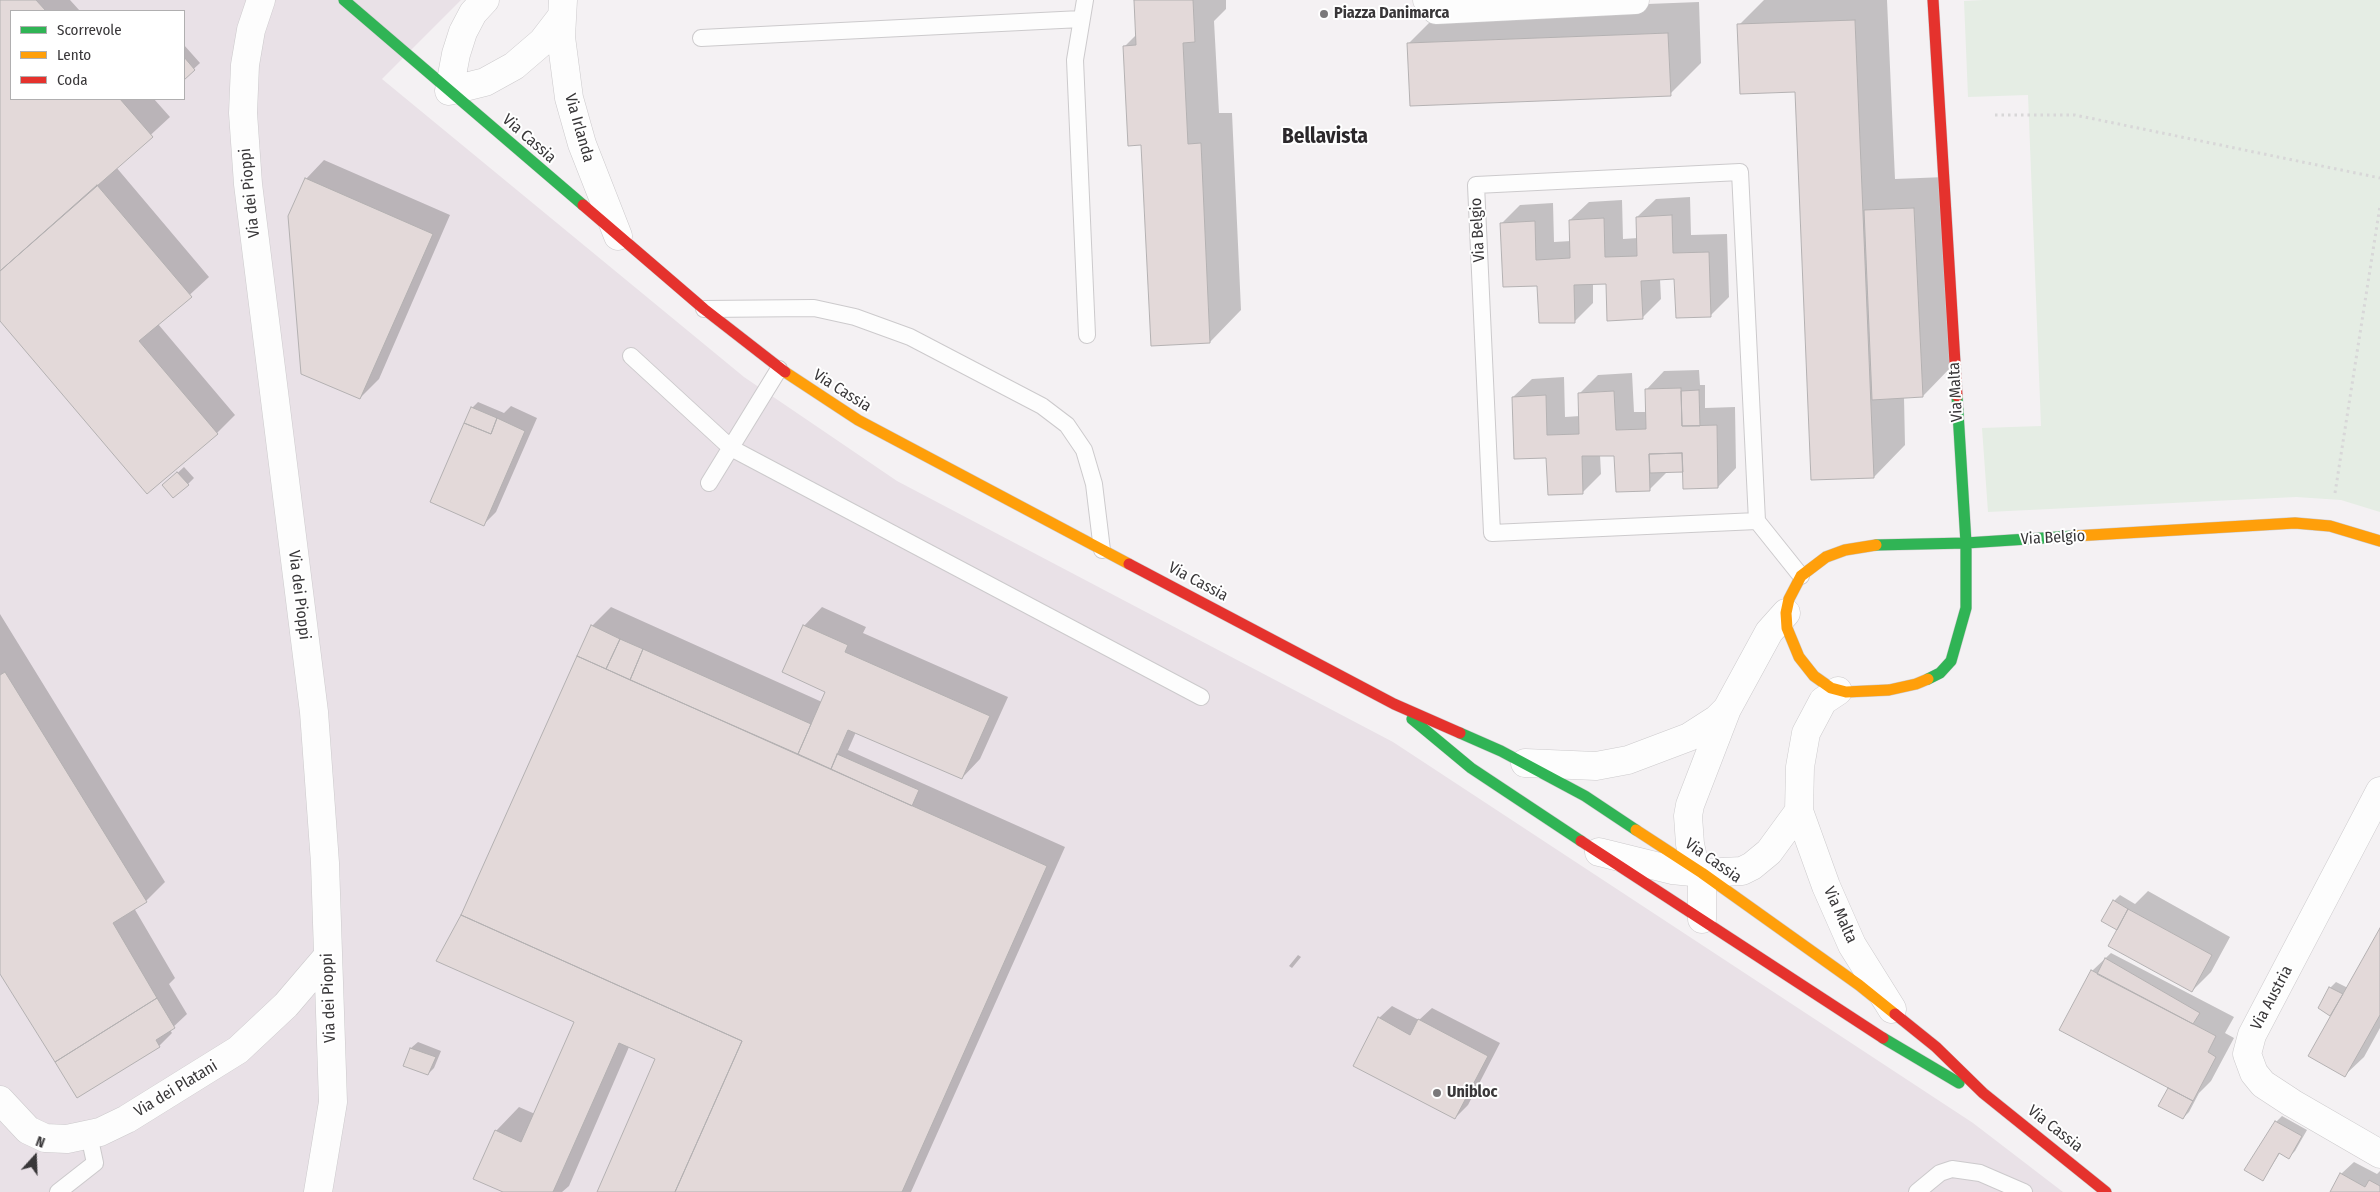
<!DOCTYPE html>
<html>
<head>
<meta charset="utf-8">
<style>
	body { margin:0 }
	#map { position:relative; width:2380px; height:1192px; overflow:hidden; background:#f4f1f3; font-family:"Fira Sans Condensed",sans-serif }
	canvas { display:block }
	.legend { position:absolute; left:10px; top:10px; width:175px; height:90px; box-sizing:border-box; background:#fff; border:1px solid #b0afb0; margin:0; padding:6px 9px; list-style:none; font-size:15px; color:#393739 }
	.legend li { display:flex; align-items:center; gap:10px; height:25px }
	.legend b { width:25px; border:1px solid #b0afb0 }
	.north { position:absolute; left:10px; top:1132px; width:50px; height:50px; -webkit-text-stroke:4px #fff; paint-order:stroke; rotate:20deg; font-size:14px; font-weight:700; line-height:20px; text-align:center; color:#393739 }
	.north::after { content:''; display:block; margin:auto; width:18px; height:22px; background:#393739; clip-path:polygon(50% 0,100% 100%,50% 72%,0 100%) }
</style>
</head>
<body>
<div id="map">
<canvas width="2380" height="1192"></canvas>
<ul class="legend">
<li><b style="height:6px;background:#30b455"></b>Scorrevole</li>
<li><b style="height:6px;background:#ff9f0a"></b>Lento</li>
<li><b style="height:6px;background:#e5322d"></b>Coda</li>
</ul>
<div class="north">N</div>
</div>
<script>
const c = document.querySelector('canvas').getContext('2d');
c.lineJoin = 'round';
function fill(path, color) {
  c.fillStyle = color;
  c.fill(path, 'evenodd');
}
function toPath(rows) {
  const path = new Path2D();
  for (const r of rows) {
    path.moveTo(r[0], r[1]);
    for (let i = 2; i < r.length; i += 2) path.lineTo(r[i], r[i + 1]);
  }
  return path;
}
function trace(path, color, width, dash) {
  c.strokeStyle = color;
  c.lineWidth = width;
  c.lineCap = dash ? 'butt' : 'round';
  c.setLineDash(dash || []);
  c.stroke(path);
}
function drawText(font, color, halo, rows, align = 'center') {
  c.font = font + ' "Fira Sans Condensed",sans-serif';
  c.lineWidth = 4;
  c.setLineDash([]);
  c.textBaseline = 'middle';
  c.strokeStyle = halo;
  c.fillStyle = color;
  for (const [text, x, y, turn = 0] of rows) {
    c.save();
    c.translate(x, y);
    c.rotate((+turn || 0) * Math.PI / 180);
    c.textAlign = isNaN(turn) ? turn : align;
    if (halo) c.strokeText(text, 0, 0);
    c.fillText(text, 0, 0);
    c.restore();
  }
}
fill(toPath([
	[0,0,461,0,382,79,744,377,897,481,1393,742,1973,1123,2063,1192,0,1192],
	[11,11,184,11,184,99,11,99]
]), '#e9e1e7');
fill(toPath([
	[1983,0,2380,0,2380,512,2341,500,2296,497,1988,512,1982,428,2041,426,2028,95,1968,97,1964,1]
]), '#e5ede4');
fill(toPath([
	[0,0,70,0,80,11,11,11,11,99,154,99,170,117,116,167,209,277,158,324,235,415,217,433,0,320],
	[1135,0,1226,0,1226,9,1214,21,1219,113,1232,113,1241,310,1210,342,1142,144,1124,47,1137,34],
	[1764,0,1887,0,1895,179,1945,177,1954,364,1923,396,1904,397,1905,445,1874,477,1796,90,1739,25],
	[1699,2,1701,63,1670,94,1408,44,1440,12],
	[184,45,200,63,184,78],
	[324,160,450,215,379,379,360,398,306,179],
	[1690,197,1691,235,1727,234,1729,297,1711,315,1676,278,1660,279,1661,299,1642,318,1607,282,1593,283,1593,303,1575,321,1539,284,1502,223,1520,205,1553,203,1554,242,1571,241,1570,220,1589,202,1622,200,1623,239,1638,238,1637,217,1656,199],
	[1699,370,1700,385,1705,385,1705,408,1735,407,1736,468,1718,487,1684,470,1668,471,1649,490,1616,454,1600,455,1601,474,1583,492,1548,456,1513,397,1532,379,1564,377,1565,417,1580,416,1579,394,1598,375,1632,373,1634,412,1647,412,1646,390,1664,371],
	[478,402,504,413,511,406,537,418,496,512,484,524,472,408],
	[184,467,194,478,188,484,170,480],
	[611,607,822,702,827,691,804,626,822,607,866,627,863,633,1008,697,980,759,962,778,856,732,848,750,1065,847,911,1192,598,1192,657,1058,629,1047,569,1186,562,1192,506,1192,496,1131,519,1107,535,1114,576,1021,462,915,592,626],
	[0,614,165,882,146,901,134,908,175,978,169,984,187,1014,170,1030,172,1033,159,1046,78,1096,0,972],
	[2148,891,2230,937,2211,972,2192,991,2118,930,2114,901,2120,895,2135,904],
	[2380,930,2380,1028,2364,1057,2345,1075,2334,1010,2330,1014,2330,988,2336,982,2348,988],
	[2111,953,2234,1017,2225,1033,2234,1038,2211,1081,2199,1093,2189,1112,2183,1118,2160,1105,2170,1087,2092,971],
	[1298,955,1301,957,1292,968,1289,966],
	[1392,1006,1419,1020,1432,1008,1500,1043,1468,1105,1455,1118,1379,1018],
	[418,1042,441,1051,434,1068,428,1074,405,1065,411,1048],
	[2282,1116,2307,1130,2295,1151,2289,1157,2280,1153,2263,1180,2276,1122],
	[2354,1162,2377,1174,2380,1171,2380,1192,2331,1192,2341,1174]
]), '#0003');
const building = toPath([
	[0,0,36,0,46,11,11,11,11,99,120,99,153,137,0,271,0,0],
	[1134,0,1193,0,1195,42,1183,43,1188,144,1201,143,1210,343,1151,346,1141,145,1128,146,1123,46,1136,45,1134,0],
	[1855,20,1874,478,1811,480,1795,92,1740,94,1737,24,1855,20],
	[1668,33,1671,96,1410,106,1407,43,1668,33],
	[184,57,195,70,184,80,184,57],
	[305,178,433,234,360,399,301,374,288,216,305,178],
	[97,185,192,297,139,341,218,434,147,494,0,321,0,271,97,185],
	[1914,208,1923,397,1872,400,1864,210,1914,208],
	[1672,215,1673,253,1709,252,1711,317,1676,318,1674,279,1641,281,1643,319,1607,321,1606,284,1574,285,1575,323,1539,323,1537,286,1503,287,1500,223,1535,221,1536,260,1570,258,1569,220,1604,218,1605,257,1637,256,1636,217,1672,215],
	[1681,388,1682,426,1717,425,1718,488,1683,489,1682,453,1649,454,1650,491,1616,492,1614,456,1582,456,1583,494,1548,495,1546,458,1514,459,1512,397,1546,395,1547,435,1579,434,1578,393,1614,391,1616,430,1646,429,1645,389,1681,388],
	[1699,390,1700,426,1682,426,1681,391,1699,390],
	[471,407,497,418,491,434,464,423,471,407],
	[497,418,525,431,484,526,430,502,464,423,491,434,497,418],
	[1682,453,1683,472,1650,473,1649,454,1682,453],
	[177,472,189,485,173,498,162,485,177,472],
	[591,625,620,639,606,669,577,656,591,625],
	[803,625,848,645,845,652,990,716,962,779,848,730,831,769,798,754,825,692,782,672,803,625],
	[620,639,643,649,630,680,606,669,620,639],
	[643,649,811,724,798,754,630,680,643,649],
	[577,656,1047,866,902,1192,675,1192,742,1041,461,915,577,656],
	[5,672,147,902,113,923,157,998,55,1062,0,974,0,675,5,672],
	[837,754,919,790,912,806,831,769,837,754],
	[2113,900,2128,909,2117,930,2101,921,2113,900],
	[2128,909,2212,955,2192,992,2108,946,2128,909],
	[461,915,742,1041,675,1192,597,1192,655,1059,619,1043,553,1192,503,1192,473,1179,495,1130,521,1142,574,1022,436,961,461,915],
	[2380,928,2380,1015,2345,1077,2308,1056,2380,928],
	[2105,958,2200,1013,2193,1024,2097,974,2105,958],
	[2091,970,2216,1036,2208,1052,2216,1057,2193,1101,2059,1030,2091,970],
	[2329,987,2343,994,2330,1016,2318,1008,2329,987],
	[157,998,175,1028,156,1040,160,1047,77,1098,55,1062,157,998],
	[1378,1017,1410,1035,1418,1019,1488,1056,1455,1119,1353,1066,1378,1017],
	[410,1048,436,1057,428,1075,403,1066,410,1048],
	[2168,1088,2193,1101,2183,1119,2158,1106,2168,1088],
	[2275,1121,2302,1136,2289,1159,2279,1153,2263,1181,2244,1170,2275,1121],
	[2340,1173,2365,1187,2369,1180,2380,1186,2380,1192,2330,1192,2340,1173]
]);
fill(building, '#e3d9d9');
trace(building, '#b4b1b2', 1);
const lane = toPath([
	[1085,0,1075,60,1087,335],
	[701,38,1081,19],
	[704,309,814,308,855,317,910,337,1042,406,1067,425,1084,450,1094,484,1102,550],
	[631,356,731,448,1201,697],
	[709,483,779,369],
	[1757,521,1740,172,1476,185,1492,533,1757,521,1801,576],
	[58,1192,95,1163,89,1135],
	[1917,1192,1940,1173,1952,1169,1980,1173,2024,1192]
]);
const street = toPath([
	[261,0,251,30,245,65,243,113,248,184,314,712,325,863,333,1102,318,1192],
	[485,0,473,13,463,32,456,54,449,91,485,82,514,66,542,42,562,16],
	[563,0,561,37,569,98,582,144,618,236],
	[1427,0,1436,10,1635,0],
	[1838,691,1823,701,1806,733,1800,767,1799,811,1826,886,1852,945,1892,1009],
	[1525,763,1596,766,1628,760,1689,737,1717,719,1726,710],
	[2380,791,2252,1035,2247,1054,2254,1073,2263,1084,2292,1103,2380,1154],
	[1599,852,1672,870,1702,873,1742,871,1752,866,1769,852,1799,811],
	[1702,919,1702,873,1693,858,1690,844,1688,816,1690,805,1727,709,1769,632,1786,613],
	[0,1100,28,1130,45,1138,67,1139,100,1132,127,1119,238,1050,286,1005,327,957]
]);
const fast = toPath([
	[344,0,583,205],
	[1876,545,1966,543,2074,536],
	[1928,679,1940,673,1951,661,1966,608,1966,543,1957,396],
	[1412,719,1471,768,1581,841],
	[1460,733,1501,751,1585,796,1636,830],
	[1883,1038,1959,1083]
]);
const slow = toPath([
	[785,372,858,420,1129,564],
	[2074,536,2295,523,2330,526,2380,541],
	[1876,545,1845,550,1826,557,1801,576,1789,599,1786,613,1787,628,1799,657,1814,676,1831,688,1846,692,1889,690,1916,684,1928,679],
	[1636,830,1702,873,1859,985,1895,1014]
]);
const jam = toPath([
	[1933,0,1957,396],
	[583,205,704,309,785,372],
	[1129,564,1394,704,1460,733],
	[1581,841,1883,1038],
	[1895,1014,1936,1047,1983,1093,2106,1192]
]);
trace(lane, '#cccacc', 18);
trace(street, '#cccacc', 29);
trace(fast, '#cccacc', 12);
trace(slow, '#cccacc', 12);
trace(jam, '#cccacc', 12);
trace(toPath([
	[1995,115,2075,115,2380,178],
	[2335,493,2380,206]
]), '#d8d7d8', 3, [2.5, 4]);
trace(lane, '#fdfdfd', 16);
trace(street, '#fdfdfd', 28);
trace(fast, '#30b455', 11);
trace(slow, '#ff9f0a', 11);
trace(jam, '#e5322d', 11);
for (const [x, y, r, color] of [
	[1324,14,5,"#7a787a"],
	[1437,1093,5,"#7a787a"]
]) {
  const dot = new Path2D();
  dot.arc(x, y, r, 0, 2 * Math.PI);
  c.fillStyle = color;
  c.fill(dot);
  trace(dot, '#fff', 2);
}
drawText('bold 16px', '#393739', '#fff', [
	["Piazza Danimarca",1334,14],
	["Unibloc",1447,1093]
], 'left');
drawText('16px', '#393739', '#fff', [
	["Via Irlanda",579,128,74],
	["Via Cassia",529,139,41],
	["Via dei Pioppi",250,193,-96],
	["Via Belgio",1478,230,-93],
	["Via Cassia",842,391,32],
	["Via Malta",1956,392,-93],
	["Via Belgio",2053,538,-3],
	["Via Cassia",1198,582,28],
	["Via dei Pioppi",299,595,83],
	["Via Cassia",1713,861,35],
	["Via Malta",1840,915,66],
	["Via dei Pioppi",329,998,-92],
	["Via Austria",2272,998,-62],
	["Via dei Platani",176,1089,-31],
	["Via Cassia",2055,1129,38]
]);
drawText('bold 21px', '#2b282b', '#fff', [
	["Bellavista",1325,137]
]);
</script>
</body>
</html>
